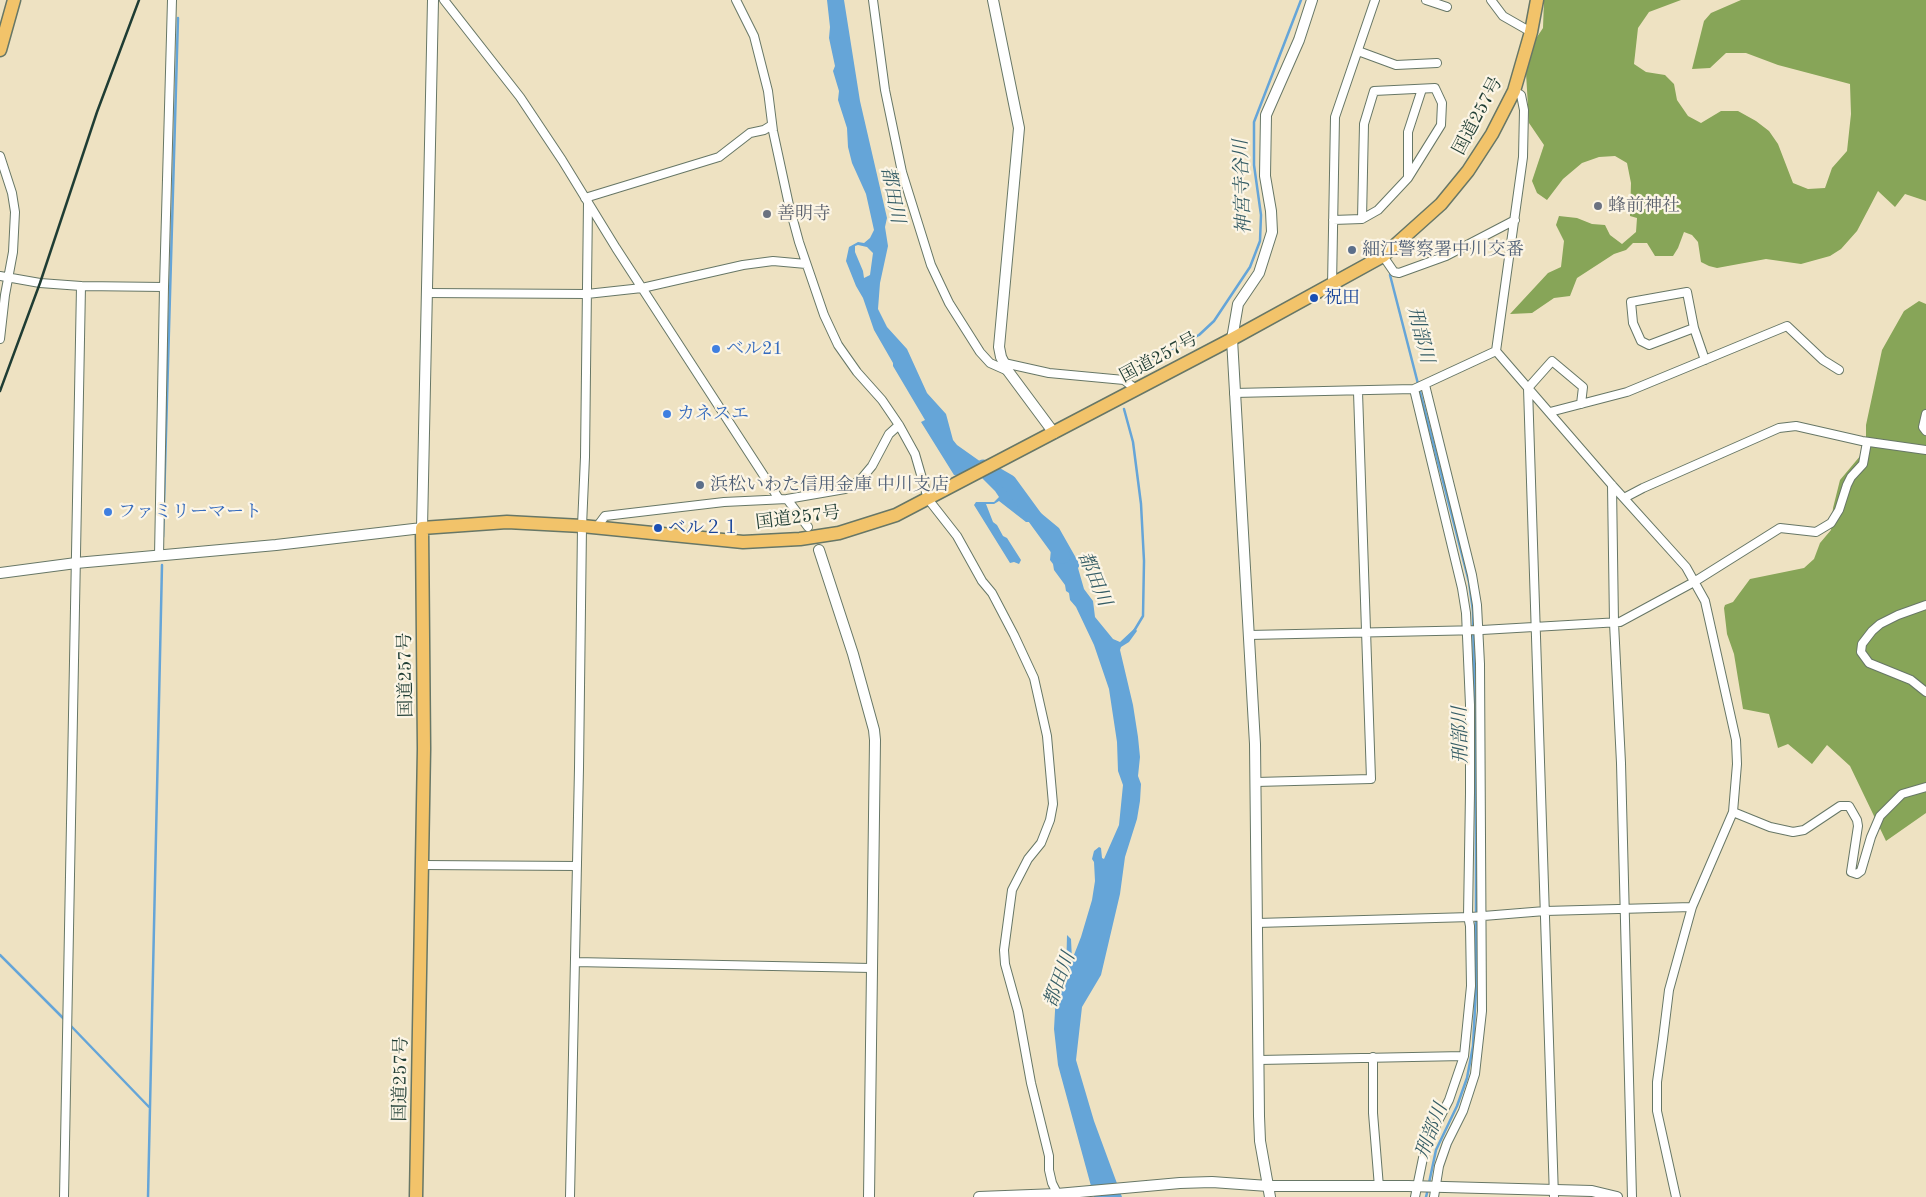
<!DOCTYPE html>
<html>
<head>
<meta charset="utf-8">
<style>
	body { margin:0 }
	canvas { display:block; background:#eee2c2 }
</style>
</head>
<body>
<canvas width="1926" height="1197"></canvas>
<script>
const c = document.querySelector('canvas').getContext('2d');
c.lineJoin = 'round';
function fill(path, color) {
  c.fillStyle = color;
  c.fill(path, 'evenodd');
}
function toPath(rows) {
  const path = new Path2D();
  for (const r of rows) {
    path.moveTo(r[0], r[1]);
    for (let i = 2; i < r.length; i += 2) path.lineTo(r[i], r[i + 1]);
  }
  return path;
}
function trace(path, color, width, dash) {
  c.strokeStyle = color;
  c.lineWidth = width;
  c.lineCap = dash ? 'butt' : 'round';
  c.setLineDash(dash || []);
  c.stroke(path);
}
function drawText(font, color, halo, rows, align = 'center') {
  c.font = font + ' "Old Standard TT","Noto Serif JP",serif';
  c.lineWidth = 4.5;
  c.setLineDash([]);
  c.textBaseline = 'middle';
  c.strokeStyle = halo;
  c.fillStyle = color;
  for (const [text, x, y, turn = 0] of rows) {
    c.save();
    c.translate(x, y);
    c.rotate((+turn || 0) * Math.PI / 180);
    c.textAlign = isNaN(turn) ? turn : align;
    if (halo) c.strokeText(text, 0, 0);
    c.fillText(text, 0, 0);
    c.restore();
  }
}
fill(toPath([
	[1544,0,1681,0,1649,12,1638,28,1634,64,1646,72,1665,75,1674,84,1677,100,1688,116,1701,123,1721,111,1738,111,1756,121,1769,131,1778,144,1793,183,1808,189,1825,188,1832,168,1847,151,1851,114,1850,84,1778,65,1746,53,1726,53,1710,68,1692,69,1704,21,1711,13,1741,0,1926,0,1926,201,1905,194,1895,207,1878,191,1857,231,1841,249,1830,256,1801,264,1766,259,1717,268,1709,266,1701,262,1698,242,1692,235,1684,232,1678,248,1673,256,1655,256,1647,243,1633,243,1626,250,1614,254,1577,278,1570,296,1554,298,1532,313,1510,314,1548,273,1561,267,1564,241,1556,225,1559,216,1577,218,1592,224,1605,225,1610,235,1622,244,1636,232,1637,218,1630,216,1631,183,1627,163,1615,156,1599,157,1582,163,1563,179,1547,200,1537,193,1532,181,1544,145,1529,123,1526,73,1531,46,1543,28],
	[1919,301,1926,304,1926,813,1886,841,1850,766,1827,745,1812,764,1788,744,1778,748,1769,714,1743,709,1734,654,1727,634,1724,608,1725,605,1733,602,1750,579,1804,568,1814,559,1820,543,1831,530,1833,508,1840,480,1866,449,1866,425,1882,350,1904,311]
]), '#87a558');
fill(toPath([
	[827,0,844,0,860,101,887,218,885,227,888,246,880,283,878,309,887,327,907,349,927,393,946,414,953,440,957,445,998,474,1007,485,1059,528,1080,565,1078,568,1084,589,1093,601,1095,617,1113,639,1120,642,1135,628,1137,631,1129,642,1121,647,1120,650,1133,705,1138,737,1140,757,1138,776,1141,784,1140,801,1137,819,1125,857,1120,894,1101,975,1082,1007,1076,1060,1094,1121,1122,1197,1094,1197,1058,1065,1054,1029,1056,993,1066,975,1067,935,1071,939,1072,960,1081,937,1092,900,1095,881,1094,862,1092,859,1094,851,1099,847,1101,848,1102,858,1104,859,1119,825,1123,785,1118,771,1117,742,1109,689,1094,645,1076,607,1070,600,1069,593,1066,591,1065,585,1054,570,1053,564,1050,560,1052,538,1030,522,1026,522,999,501,994,504,986,504,993,522,997,525,1003,536,1007,538,1021,560,1019,564,1014,562,1010,563,974,505,976,502,994,502,999,497,995,491,980,476,954,475,921,422,925,420,893,366,893,363,874,330,863,298,856,286,846,261,849,247,858,242,864,243,870,238,874,230,866,194,852,163,848,147,847,128,838,100,839,91,833,71,835,66,829,38,830,27],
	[858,245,867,247,873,253,870,275,864,278,863,271,855,252,855,246]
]), '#65a5d8');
trace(toPath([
	[1390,275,1469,582,1473,611,1476,813,1476,989,1473,1046,1467,1078,1457,1106,1436,1150,1429,1183],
	[1122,375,1199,335,1214,321,1250,267,1260,241,1261,215,1254,165,1254,122,1301,0],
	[1124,409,1133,442,1141,504,1144,561,1143,616,1134,631],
	[163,537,178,18],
	[0,955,66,1021],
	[70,1025,149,1107],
	[148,1197,162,565],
	[1426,1197,1428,1189]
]), '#65a5d8', 2.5);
trace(toPath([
	[983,467,1009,482,1063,556]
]), '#65a5d8', 15);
const minor = toPath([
	[444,0,520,97,562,160,616,248,779,499],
	[736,0,754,36,768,91,773,131,789,205,799,242,824,315,838,345,857,372,882,400,899,425],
	[873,0,885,90,902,172,931,265,949,303,980,352,990,363,1008,371],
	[1426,0,1447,7],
	[1491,0,1503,16,1531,32],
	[1358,51,1396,65,1437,63],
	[1514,91,1521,95,1524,110,1523,157,1496,351,1612,485,1686,567,1705,601,1736,740,1737,764,1733,812,1692,907,1669,990,1663,1039,1657,1082,1657,1111,1676,1197],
	[0,156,12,193,15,212,13,252,5,295,0,339],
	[1408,177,1408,132,1422,89],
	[585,198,719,157,750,133,764,130,772,125],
	[1333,220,1362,219,1378,210,1408,178,1441,125,1442,103,1435,88,1374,91,1364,124,1362,219],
	[1383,256,1394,272,1399,273,1446,256,1515,220],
	[0,276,40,283,81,286,64,1197],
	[81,286,164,287,172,0],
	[1332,286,1335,117,1375,0],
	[427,293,587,294,642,288,743,265,773,261,806,264],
	[1694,328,1649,345,1641,341,1633,323,1631,302,1687,292,1694,328,1705,360],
	[1004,363,1049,373,1124,380,1137,390],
	[1425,385,1472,575,1477,605,1480,664,1482,1011,1475,1074,1463,1111,1447,1143,1439,1166,1434,1197],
	[1414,389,1462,588,1466,613,1470,705,1470,793,1468,916,1470,926,1471,986,1464,1056,1449,1100,1433,1131,1423,1158,1415,1197],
	[1234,393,1414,389,1496,351],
	[1550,412,1627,392,1787,326,1823,360,1839,370],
	[1926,414,1923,427,1926,431],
	[1612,485,1614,623,1621,763,1632,1197],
	[1624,498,1643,488,1779,428,1796,426,1862,441,1926,450],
	[787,499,845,489,853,485,862,478,872,466,889,434,899,425,915,454,928,499,957,536,982,581,992,593,1014,635,1034,678,1047,736,1053,804,1050,820,1041,843,1028,859,1012,890,1004,950,1005,964,1018,1011,1031,1083,1049,1156,1049,1170,1052,1183,1059,1197],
	[596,528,605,516,724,502,787,499,808,527],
	[159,556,164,287],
	[1926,605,1898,615,1880,624,1872,631,1862,644,1861,652,1869,663,1911,680,1926,692],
	[1249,635,1482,630,1620,622,1694,582,1780,528,1816,532,1831,523,1839,510,1847,485,1851,477,1863,464,1867,442],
	[1256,782,1371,779,1358,392],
	[1733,812,1770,827,1793,832,1804,830,1840,806,1849,806,1857,820,1858,826,1851,872,1857,874,1861,871,1871,837,1880,816,1902,794,1926,787],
	[423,865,577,866],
	[1257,923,1471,917,1545,911,1692,907],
	[575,962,871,968],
	[1373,1057,1373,1113,1379,1187],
	[1259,1060,1464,1056],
	[570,1197,579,768,582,526,585,457,588,202],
	[1554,1197,1528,388,1552,361,1583,387,1581,404]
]);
const tertiary = toPath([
	[993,0,1019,128,999,347,1001,357,1008,371,1054,433],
	[819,550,853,654,874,730,875,740,869,1197],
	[0,573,76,563,276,545,422,528,433,0],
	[979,1197,1057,1194,1180,1183,1212,1182,1268,1186,1408,1186,1592,1191,1617,1197],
	[1270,1197,1260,1141,1259,1116,1255,744,1232,339,1238,304,1259,273,1272,232,1271,211,1265,176,1266,115,1299,40,1312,0]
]);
const trunk = toPath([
	[0,50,14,0],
	[416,1197,424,749,422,528,507,522,582,526,743,542,800,539,839,533,896,515,1232,339,1383,256,1441,204,1468,171,1492,134,1514,91,1531,32,1537,0]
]);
trace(minor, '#677766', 10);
trace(tertiary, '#677766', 12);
trace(trunk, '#677766', 15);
trace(minor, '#fff', 8);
trace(tertiary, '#fff', 10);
trace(trunk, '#f2c36a', 12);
trace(toPath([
	[0,391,40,283,97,112,139,0]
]), '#1f3d34', 2.5);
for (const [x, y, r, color] of [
	[1598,206,5,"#6b7280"],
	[767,214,5,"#6b7280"],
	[1352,250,5,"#5c6f8a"],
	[1314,298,5,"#1a4fb4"],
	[716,349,5,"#3f7fe0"],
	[667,414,5,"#3f7fe0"],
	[700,485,5,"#5c6f8a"],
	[108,512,5,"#3f7fe0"],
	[658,528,5,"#1a4fb4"]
]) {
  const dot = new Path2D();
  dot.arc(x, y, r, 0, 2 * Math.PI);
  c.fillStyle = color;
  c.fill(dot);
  trace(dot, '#fcf5e5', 2);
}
drawText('18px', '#1f3d34', '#fcf5e5', [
	["国道257号",1478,116,-62],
	["国道257号",1159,358,-28],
	["国道257号",798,518,-7],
	["国道257号",406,675,-91],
	["国道257号",401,1079,-89]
]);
drawText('18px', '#5b616d', '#fcf5e5', [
	["蜂前神社",1608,206],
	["善明寺",777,214]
], 'left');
drawText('18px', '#4e5e75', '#fcf5e5', [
	["細江警察署中川交番",1362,250],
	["浜松いわた信用金庫 中川支店",710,485]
], 'left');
drawText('18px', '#164399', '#fcf5e5', [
	["祝田",1324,298],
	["ベル２１",668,528]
], 'left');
drawText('18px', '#366cbe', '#fcf5e5', [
	["ベル21",726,349],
	["カネスエ",677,414],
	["ファミリーマート",118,512]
], 'left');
drawText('italic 19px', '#345c65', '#fcf5e5', [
	["神宮寺谷川",1243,187,-92],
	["都田川",892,195,79],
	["刑部川",1420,335,76],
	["都田川",1094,579,67],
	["刑部川",1461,735,-91],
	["都田川",1060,980,-70],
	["刑部川",1432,1131,-69]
]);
</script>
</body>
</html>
